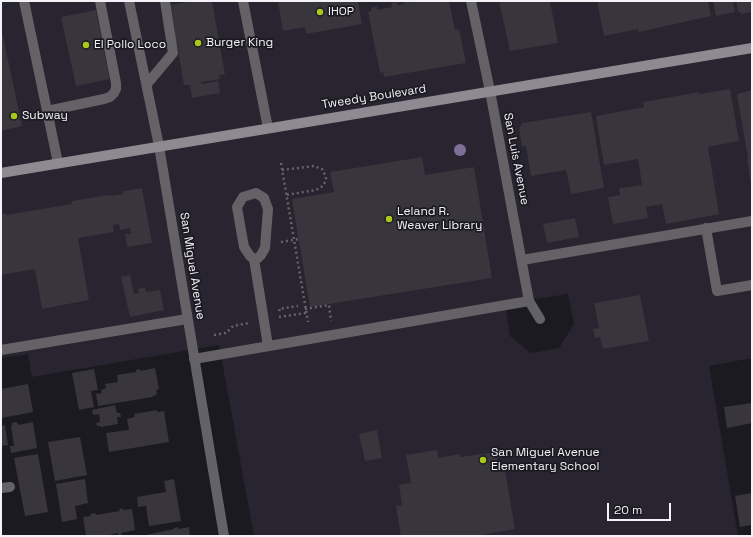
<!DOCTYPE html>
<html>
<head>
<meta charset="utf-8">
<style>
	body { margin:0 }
	#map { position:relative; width:753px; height:537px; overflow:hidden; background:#1c1a21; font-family:"Space Grotesk",sans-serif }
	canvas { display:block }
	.frame { position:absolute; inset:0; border:2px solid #f3f2f7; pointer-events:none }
	.scale { position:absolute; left:607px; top:503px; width:64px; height:18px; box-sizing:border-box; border:2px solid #f3f2f7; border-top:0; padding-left:5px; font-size:12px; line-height:14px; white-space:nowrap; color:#f3f2f7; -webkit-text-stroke:3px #1c1a21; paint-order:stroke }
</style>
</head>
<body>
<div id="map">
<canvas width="753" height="537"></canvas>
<div class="frame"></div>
<div class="scale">20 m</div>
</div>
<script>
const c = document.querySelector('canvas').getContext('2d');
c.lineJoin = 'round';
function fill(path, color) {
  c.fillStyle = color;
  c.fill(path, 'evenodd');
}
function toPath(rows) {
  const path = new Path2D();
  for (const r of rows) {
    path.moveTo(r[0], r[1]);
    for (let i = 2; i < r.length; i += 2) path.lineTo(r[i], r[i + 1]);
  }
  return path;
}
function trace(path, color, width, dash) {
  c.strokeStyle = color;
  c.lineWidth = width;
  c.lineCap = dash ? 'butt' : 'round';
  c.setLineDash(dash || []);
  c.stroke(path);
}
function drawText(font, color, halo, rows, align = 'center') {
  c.font = font + ' "Space Grotesk",sans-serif';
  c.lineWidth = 3.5;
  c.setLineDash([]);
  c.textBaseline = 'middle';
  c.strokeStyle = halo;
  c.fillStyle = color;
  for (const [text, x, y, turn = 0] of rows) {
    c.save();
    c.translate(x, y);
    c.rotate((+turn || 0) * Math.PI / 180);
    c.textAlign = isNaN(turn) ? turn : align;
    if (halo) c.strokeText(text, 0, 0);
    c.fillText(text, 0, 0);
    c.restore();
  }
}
fill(toPath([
	[1,1,752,1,752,358,709,366,738,536,254,536,219,345,32,377,28,354,1,358],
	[568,294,574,324,559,348,531,353,510,336,505,304]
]), '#282430');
fill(toPath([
	[193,1,212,1,225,74,219,75,220,79,201,82,202,84,218,81,220,93,192,98,190,85,184,85,177,43,173,43,171,31,175,31,171,5],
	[278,1,358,1,362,24,306,34,305,27,283,31],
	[403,1,409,1,409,3,415,1,449,1,455,30,459,29,466,63,384,77,383,72,380,73,368,12,371,11,371,8,377,6,377,10,392,7,391,3,397,2,398,5,404,4],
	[499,1,550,1,558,43,510,51],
	[597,1,708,1,711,16,639,32,638,29,604,36],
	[713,1,733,1,735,12,716,16],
	[736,1,752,1,752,12,741,14,741,12,738,12],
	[96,10,102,39,104,38,107,50,104,51,110,79,76,86,61,17],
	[1,27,22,126,1,131],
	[730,89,739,141,708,147,719,214,666,224,662,204,646,207,648,218,613,224,608,197,620,195,619,188,642,185,638,159,604,165,596,116,644,107,643,102,699,92,699,94],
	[752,90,752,184,751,184,747,159,748,158,737,94],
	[591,112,604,188,571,194,566,170,531,176,526,146,522,146,519,129,522,123],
	[422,157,425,175,474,167,492,278,310,307,292,199,334,192,330,172],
	[142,188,152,243,127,247,125,234,131,234,130,228,120,230,119,224,113,225,114,232,78,238,89,300,42,309,35,269,1,275,1,214,6,213,6,215,72,204,72,201,108,195,108,196,123,194,123,191],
	[575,218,579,237,547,243,543,224],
	[130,275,134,294,139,293,138,289,145,287,146,292,160,290,164,310,130,317,121,277],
	[640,295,649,341,603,349,600,337,595,338,593,329,599,328,594,303],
	[155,368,159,389,156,390,157,394,152,397,98,406,96,394,102,393,101,390,106,388,105,384,118,382,117,375,136,372,136,370,140,369,140,371],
	[94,369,98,390,91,391,94,407,79,410,72,373],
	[28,384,33,412,1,418,1,389],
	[752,403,752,423,727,428,724,407],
	[115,405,117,413,120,413,121,417,117,417,118,424,101,427,101,426,97,426,96,423,100,422,99,414,93,415,92,410],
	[157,410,157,412,164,411,169,442,109,452,106,433,129,430,127,419,135,417,134,414],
	[17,422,18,425,33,422,37,448,11,453,10,446,14,446,11,426,12,425,12,423],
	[5,425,8,445,1,446,1,426],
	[377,430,382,458,365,461,359,434],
	[80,437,87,475,55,481,48,442],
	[437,450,438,458,460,454,460,457,496,452,499,472,505,471,515,529,476,536,401,536,396,506,402,505,399,485,411,483,406,455],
	[38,454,48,512,25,516,14,458],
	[85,479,88,503,75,506,77,519,62,522,56,484],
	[174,479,181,521,149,526,146,506,138,507,137,497,166,492,164,481],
	[752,493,752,525,740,527,735,496],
	[123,508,123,510,132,509,135,530,121,533,122,535,118,535,118,533,105,536,86,536,83,517,91,516,90,514,95,513,96,515,120,511,119,509],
	[178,527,179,529,189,527,190,536,141,536,174,529,174,528]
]), '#38353d');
trace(toPath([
	[281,163,308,322],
	[282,170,314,166,322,169,326,177,326,180,323,186,316,190,286,195],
	[281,242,299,239],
	[305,309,329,305,331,321],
	[280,311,279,309,298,306],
	[279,317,306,313],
	[214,335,226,333,233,326,249,323]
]), '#66646a', 2.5, [2, 3]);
trace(toPath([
	[24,1,58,163],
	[243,1,268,128],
	[147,84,173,53,165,1],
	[47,111,104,99,110,97,114,93,116,89,116,83,100,1],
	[706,228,717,291,752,285],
	[254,259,258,258,261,255,265,248,268,209,264,198,256,193,243,197,237,207,244,247,250,256,254,259,268,346],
	[522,260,752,221],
	[1,350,187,319],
	[194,359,529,301],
	[1,488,10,487]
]), '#646266', 10);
trace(toPath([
	[129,1,159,146,224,536],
	[471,1,490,91,529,301,540,319]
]), '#646266', 10);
trace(toPath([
	[1,173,752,48]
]), '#8d8b91', 10);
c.fillStyle = '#7e6f98';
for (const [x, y] of [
	[460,150]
]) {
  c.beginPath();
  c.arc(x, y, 6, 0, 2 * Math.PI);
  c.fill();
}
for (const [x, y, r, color] of [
	[320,12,4,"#a7c81f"],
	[198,43,4,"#a7c81f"],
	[86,45,4,"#a7c81f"],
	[14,116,4,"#a7c81f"],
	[389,219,4,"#a7c81f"],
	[483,460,4,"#a7c81f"]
]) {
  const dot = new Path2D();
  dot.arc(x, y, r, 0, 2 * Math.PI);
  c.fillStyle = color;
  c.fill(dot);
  trace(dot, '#1c1a21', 1.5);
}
drawText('12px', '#f3f2f7', '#1c1a21', [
	["IHOP",328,12],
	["Burger King",206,43],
	["El Pollo Loco",94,45],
	["Subway",22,116],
	["Leland R.",397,212],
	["Weaver Library",397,226],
	["San Miguel Avenue",491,453],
	["Elementary School",491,467]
], 'left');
drawText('12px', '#f3f2f7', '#1c1a21', [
	["Tweedy Boulevard",374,97,-9],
	["San Luis Avenue",516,159,79],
	["San Miguel Avenue",192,266,81]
]);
</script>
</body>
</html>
